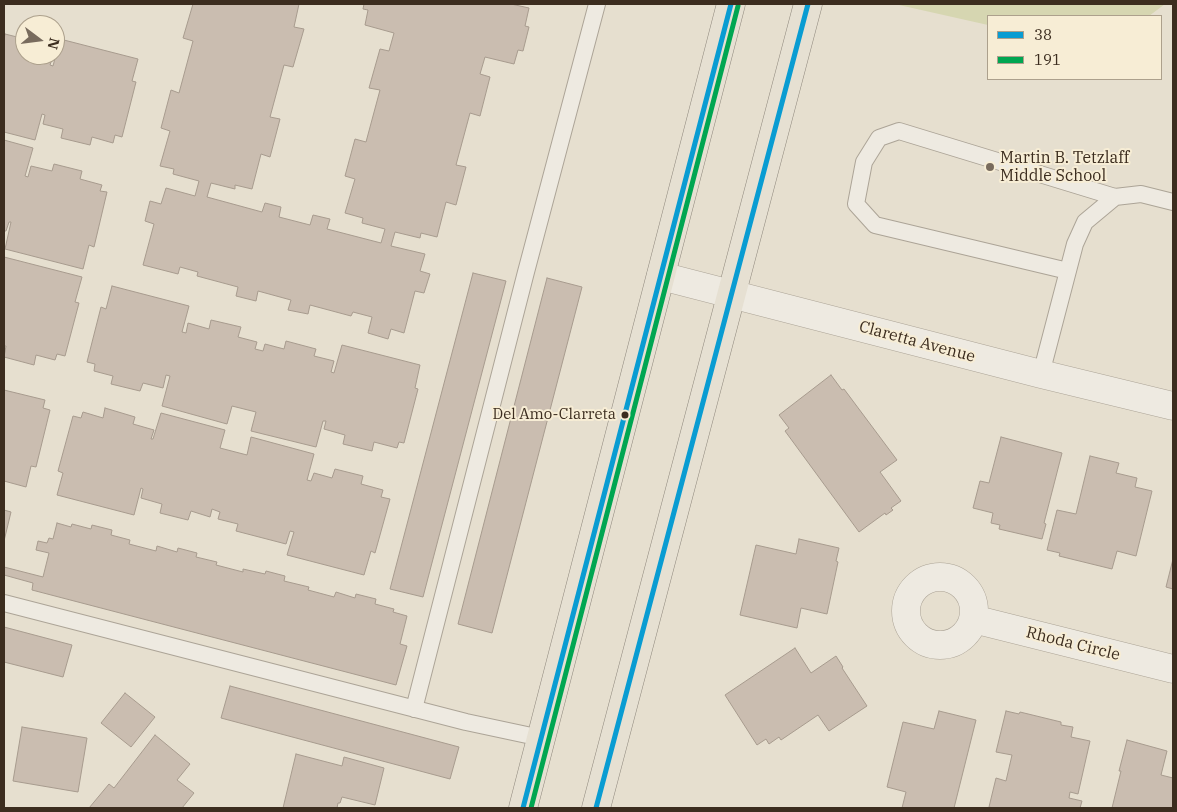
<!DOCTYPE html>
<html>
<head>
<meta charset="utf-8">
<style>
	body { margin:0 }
	#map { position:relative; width:1177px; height:812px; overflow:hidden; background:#e6dfcf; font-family:"IBM Plex Serif",serif }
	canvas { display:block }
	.frame { position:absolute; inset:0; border:5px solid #3c2d1f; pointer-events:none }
	.legend { position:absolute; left:987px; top:15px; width:175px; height:65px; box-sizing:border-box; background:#f7edd5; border:1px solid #aca08c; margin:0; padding:6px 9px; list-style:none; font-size:15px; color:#3c2d1f }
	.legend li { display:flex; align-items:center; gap:10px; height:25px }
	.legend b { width:25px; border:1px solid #aca08c }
	.north { position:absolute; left:15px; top:15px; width:50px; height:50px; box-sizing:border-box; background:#f7edd5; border:1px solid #aca08c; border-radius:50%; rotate:105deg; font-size:14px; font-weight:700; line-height:20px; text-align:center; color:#3c2d1f }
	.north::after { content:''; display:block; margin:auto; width:18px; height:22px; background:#786b5d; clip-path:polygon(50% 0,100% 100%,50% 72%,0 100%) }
</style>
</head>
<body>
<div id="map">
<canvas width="1177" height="812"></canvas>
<div class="frame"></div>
<ul class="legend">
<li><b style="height:6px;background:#099cd2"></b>38</li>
<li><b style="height:6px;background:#00a651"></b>191</li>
</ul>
<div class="north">N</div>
</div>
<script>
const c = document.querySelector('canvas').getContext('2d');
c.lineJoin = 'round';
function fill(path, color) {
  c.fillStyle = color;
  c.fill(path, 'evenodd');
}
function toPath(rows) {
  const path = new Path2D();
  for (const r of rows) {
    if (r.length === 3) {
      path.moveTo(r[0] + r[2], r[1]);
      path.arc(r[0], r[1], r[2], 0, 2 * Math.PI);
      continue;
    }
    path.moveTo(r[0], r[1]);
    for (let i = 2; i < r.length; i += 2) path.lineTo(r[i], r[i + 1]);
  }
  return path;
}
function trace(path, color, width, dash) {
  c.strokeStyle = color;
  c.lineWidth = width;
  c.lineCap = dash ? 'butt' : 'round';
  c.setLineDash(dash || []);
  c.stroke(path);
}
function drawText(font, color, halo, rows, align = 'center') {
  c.font = font + ' "IBM Plex Serif",serif';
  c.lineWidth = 4;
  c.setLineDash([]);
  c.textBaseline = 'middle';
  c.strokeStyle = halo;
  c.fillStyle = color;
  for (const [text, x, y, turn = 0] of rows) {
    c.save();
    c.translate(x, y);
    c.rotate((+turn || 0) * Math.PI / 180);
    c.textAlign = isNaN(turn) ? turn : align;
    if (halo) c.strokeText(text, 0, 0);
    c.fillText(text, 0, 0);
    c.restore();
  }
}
fill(toPath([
	[899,4,1165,4,1149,16,988,16,988,25,899,5]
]), '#d6d6b1');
const building = toPath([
	[193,4,299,4,294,27,304,29,293,67,284,65,270,117,280,119,270,157,261,154,252,189,235,185,235,189,211,183,207,197,262,212,265,203,281,207,279,217,310,225,313,215,330,219,327,229,381,243,385,229,362,223,363,218,345,213,355,179,345,176,355,139,366,142,380,90,369,88,380,49,389,51,394,33,365,25,368,10,363,9,364,4,511,4,529,8,525,26,529,27,523,51,518,50,514,64,485,57,480,74,490,77,480,116,470,113,456,165,466,167,456,205,446,202,437,237,421,233,420,238,395,232,391,246,425,254,420,271,430,274,424,293,415,291,404,333,391,329,388,339,368,333,372,317,353,312,351,316,310,305,308,314,288,310,291,300,258,291,256,301,236,296,238,287,197,276,198,272,180,267,178,274,143,265,154,224,145,221,150,201,161,204,166,188,195,196,199,181,173,174,174,169,160,166,170,131,161,128,171,90,179,93,193,41,183,38,193,4],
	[5,34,25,39,25,55,53,56,50,65,53,66,60,39,138,59,132,81,136,82,122,137,115,135,113,143,92,137,90,145,61,138,63,129,43,124,45,115,42,114,35,140,4,132,4,40,5,34],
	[4,140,33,148,25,176,28,177,31,166,52,171,54,164,82,171,80,179,102,185,100,191,107,192,94,247,89,245,83,269,5,249,11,222,9,222,6,231,4,231,4,140],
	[4,257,82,277,75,302,79,303,65,356,57,354,55,360,36,355,34,365,4,357,6,346,4,346,4,257],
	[473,273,506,281,423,597,390,589,473,273],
	[547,278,582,287,492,633,458,624,547,278],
	[112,286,189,306,182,332,186,333,188,323,209,329,211,320,241,327,238,337,257,342,255,349,263,351,265,344,284,349,286,341,316,349,314,356,334,361,331,372,334,373,342,345,420,365,415,388,418,389,404,443,399,442,397,448,374,442,372,451,343,444,345,435,324,429,326,421,323,421,316,447,251,431,256,412,232,406,227,424,162,406,170,376,166,375,163,388,143,383,140,391,111,384,113,376,94,371,95,364,87,362,101,307,106,309,112,286],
	[831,375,842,390,844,389,897,460,880,472,901,501,891,508,893,510,886,515,885,513,859,532,785,431,789,428,779,415,831,375],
	[4,390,45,400,43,408,50,410,36,467,31,466,26,487,4,481,4,390],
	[105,408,135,417,133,424,154,430,151,439,153,439,161,413,225,430,220,448,247,455,251,437,314,454,307,480,311,481,314,473,332,478,335,469,363,476,361,484,383,490,381,497,390,499,375,553,371,551,364,575,287,555,294,532,290,531,286,544,236,531,238,524,218,519,220,512,212,509,210,517,191,511,188,520,160,513,162,504,141,498,143,489,141,488,134,515,57,495,63,473,58,471,73,416,81,418,83,412,103,418,105,408],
	[1001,437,1062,453,1044,523,1046,524,1042,539,999,529,1000,525,991,523,993,513,973,508,980,481,989,483,1001,437],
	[1090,456,1119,463,1116,473,1137,478,1135,487,1152,491,1136,556,1117,551,1112,569,1059,556,1060,553,1047,550,1057,510,1076,514,1090,456],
	[4,510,11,512,4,541,4,510],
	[57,523,71,527,72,524,91,529,92,525,112,530,111,535,130,540,129,544,156,551,157,546,177,552,178,548,197,553,196,557,217,562,216,565,243,572,243,569,265,574,266,571,285,576,284,581,309,587,308,590,334,597,336,592,355,598,356,594,376,599,375,604,394,609,393,612,407,616,400,644,407,646,396,685,32,590,33,583,4,575,4,567,43,577,49,553,36,550,38,541,47,543,49,538,53,539,57,523],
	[799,539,839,548,836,561,838,562,827,614,801,608,797,628,740,615,756,545,796,554,799,539],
	[1173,559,1173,589,1166,587,1173,559],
	[4,627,72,645,63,677,4,662,4,627],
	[795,648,811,673,836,656,843,667,842,668,867,706,829,731,818,715,781,740,779,737,769,744,766,739,757,745,725,695,795,648],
	[230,686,459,747,450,779,221,718,230,686],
	[125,693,155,717,131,747,101,723,125,693],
	[939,711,976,720,954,808,902,808,906,792,887,787,903,722,934,729,939,711],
	[1006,711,1019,714,1020,712,1061,722,1061,725,1073,727,1071,737,1090,741,1078,794,1070,792,1069,798,1082,801,1080,808,993,808,989,807,996,778,1006,781,1012,755,996,752,1006,711],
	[22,727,87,738,78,792,13,781,22,727],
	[155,735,190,764,177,780,194,793,182,808,89,808,109,784,114,788,155,735],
	[1127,740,1167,751,1161,775,1173,778,1173,808,1112,808,1121,771,1119,771,1127,740],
	[296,754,342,766,344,757,384,768,375,805,342,797,340,803,338,803,337,808,283,808,296,754]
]);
fill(building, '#cabdb0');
trace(building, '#a79b8e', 1);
const service = toPath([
	[1068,271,875,225,856,204,864,162,879,138,899,131,1115,197],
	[1041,374,1075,244,1085,222,1115,197,1141,194,1173,202],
	[4,603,466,722,541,738],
	[414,709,526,272,597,4]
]);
const minor = toPath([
	[661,276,1041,374,1173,406],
	[940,611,34],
	[973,619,1173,669]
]);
const primary = toPath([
	[523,808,731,4],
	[596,808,808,4]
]);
trace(service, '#aca497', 18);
trace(minor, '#aca497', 29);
trace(primary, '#918a7f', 29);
trace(service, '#eeeae1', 16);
trace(minor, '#eeeae1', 28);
trace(primary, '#e6e0d2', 28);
trace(toPath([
	[523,808,731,4],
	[596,808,808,4]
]), '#099cd2', 5);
trace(toPath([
	[531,808,738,6]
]), '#00a651', 5);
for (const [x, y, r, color] of [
	[990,167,5,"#786b5d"],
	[625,415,4.5,"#3c2d1f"]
]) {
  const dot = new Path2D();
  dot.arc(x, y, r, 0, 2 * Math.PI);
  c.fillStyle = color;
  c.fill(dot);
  trace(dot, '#f7edd5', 2);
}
drawText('15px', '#3c2d1f', '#f7edd5', [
	["Del Amo-Clarreta",616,415]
], 'right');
drawText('16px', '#3c2d1f', '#f7edd5', [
	["Martin B. Tetzlaff",1000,158],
	["Middle School",1000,176]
], 'left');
drawText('16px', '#3c2d1f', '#f7edd5', [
	["Claretta Avenue",917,342,15],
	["Rhoda Circle",1073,644,14]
]);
</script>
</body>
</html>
